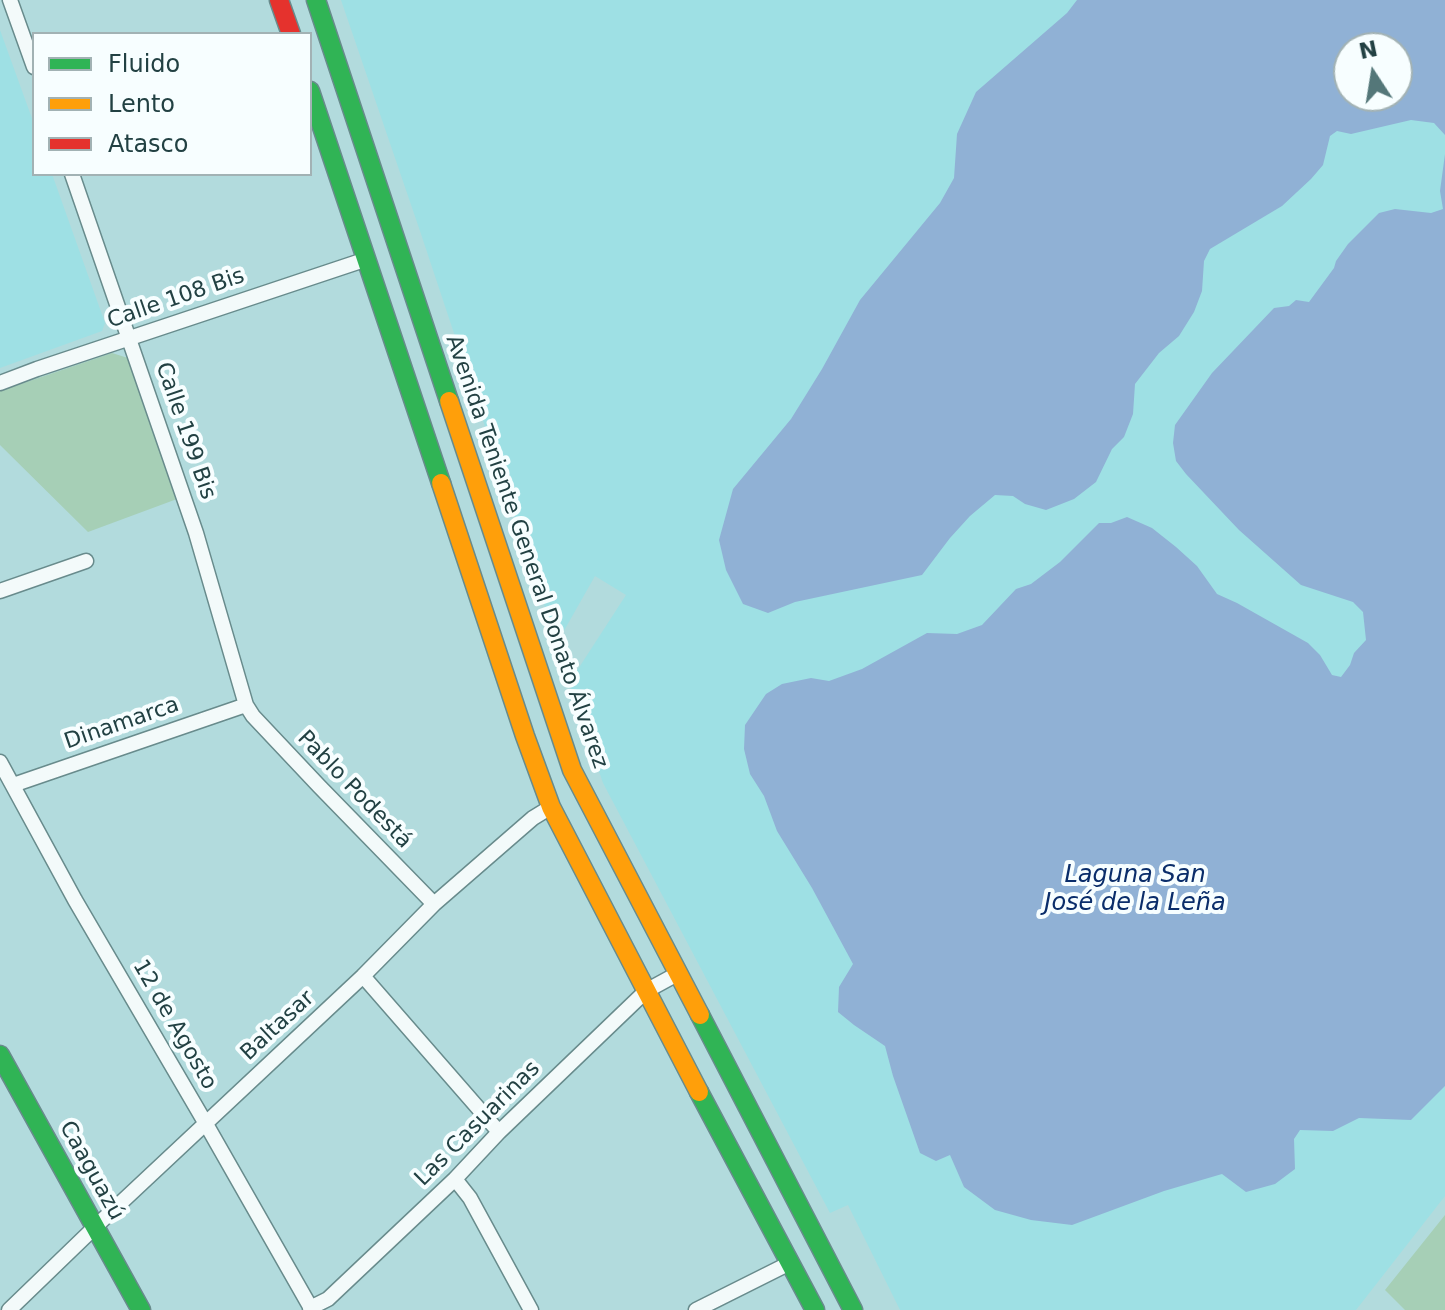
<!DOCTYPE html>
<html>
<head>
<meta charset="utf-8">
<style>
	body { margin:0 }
	#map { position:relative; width:1445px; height:1310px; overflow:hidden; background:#b2dbdd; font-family:"DejaVu Sans",sans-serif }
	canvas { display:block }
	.legend { position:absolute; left:32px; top:32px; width:280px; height:144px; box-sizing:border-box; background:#f7feff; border:2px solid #a2b2b4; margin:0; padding:10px 14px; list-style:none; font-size:24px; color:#224143 }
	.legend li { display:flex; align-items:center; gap:16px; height:40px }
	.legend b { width:40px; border:2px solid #a2b2b4 }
	.north { position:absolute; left:1333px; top:32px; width:80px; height:80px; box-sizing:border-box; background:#f7feff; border:2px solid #a2b2b4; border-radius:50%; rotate:348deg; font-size:22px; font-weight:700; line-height:32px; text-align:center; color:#224143 }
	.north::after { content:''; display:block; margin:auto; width:28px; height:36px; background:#547779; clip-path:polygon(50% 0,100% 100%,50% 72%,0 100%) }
</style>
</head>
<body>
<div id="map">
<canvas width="1445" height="1310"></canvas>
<ul class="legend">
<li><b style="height:10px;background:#30b455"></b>Fluido</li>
<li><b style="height:10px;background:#ff9f0a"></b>Lento</li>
<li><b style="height:10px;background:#e5322d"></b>Atasco</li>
</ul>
<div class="north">N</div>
</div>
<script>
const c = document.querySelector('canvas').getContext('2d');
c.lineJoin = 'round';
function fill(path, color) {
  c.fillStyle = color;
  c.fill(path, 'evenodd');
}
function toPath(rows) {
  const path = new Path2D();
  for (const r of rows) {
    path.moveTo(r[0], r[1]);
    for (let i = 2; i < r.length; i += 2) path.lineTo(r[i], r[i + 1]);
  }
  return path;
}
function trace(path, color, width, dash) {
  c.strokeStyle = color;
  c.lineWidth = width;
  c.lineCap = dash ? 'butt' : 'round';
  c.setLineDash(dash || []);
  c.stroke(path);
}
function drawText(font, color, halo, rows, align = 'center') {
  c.font = font + ' "DejaVu Sans",sans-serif';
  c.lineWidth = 8;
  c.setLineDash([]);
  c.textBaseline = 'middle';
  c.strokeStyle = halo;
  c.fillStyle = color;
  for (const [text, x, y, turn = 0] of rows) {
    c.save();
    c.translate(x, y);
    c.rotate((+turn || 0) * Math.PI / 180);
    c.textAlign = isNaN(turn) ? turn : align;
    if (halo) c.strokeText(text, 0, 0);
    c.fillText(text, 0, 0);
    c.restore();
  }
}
fill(toPath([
	[341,0,1445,0,1445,1196,1356,1310,900,1310,848,1205,830,1213,603,783,569,683,626,595,595,576,557,643,420,231],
	[1349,48,1397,48,1397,96,1349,96],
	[0,30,34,124,34,174,52,174,105,323,102,331,0,368]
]), '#9ee0e4');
fill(toPath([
	[112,353,128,358,177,499,88,532,0,445,0,391],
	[1445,1215,1445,1310,1405,1310,1385,1290]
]), '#a6cfb6');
fill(toPath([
	[1077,0,1445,0,1445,135,1434,123,1411,120,1351,134,1337,131,1330,136,1323,165,1311,179,1282,206,1210,249,1204,261,1202,291,1194,312,1179,336,1159,353,1135,384,1133,414,1124,437,1112,449,1096,482,1074,499,1046,510,1025,504,1013,496,995,495,970,516,950,538,922,575,795,602,768,613,743,604,726,570,719,540,733,489,791,419,822,369,860,300,940,203,954,178,957,134,976,92,1067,13],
	[1349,48,1397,48,1397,96,1349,96],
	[1445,154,1445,1086,1411,1120,1359,1118,1333,1131,1300,1130,1294,1139,1295,1169,1275,1184,1246,1192,1222,1174,1164,1191,1072,1225,1031,1220,995,1210,964,1187,950,1155,936,1161,920,1153,893,1076,885,1046,854,1025,838,1012,839,987,853,964,812,888,777,831,764,796,750,774,744,749,745,725,766,694,782,684,811,678,829,681,862,669,927,633,957,634,982,625,1016,589,1031,584,1060,562,1099,523,1111,523,1127,517,1152,528,1176,547,1197,566,1217,594,1237,603,1308,643,1320,655,1332,675,1341,677,1350,665,1354,653,1366,640,1363,612,1353,602,1301,585,1239,530,1186,474,1176,461,1173,443,1175,425,1212,373,1274,308,1289,306,1296,300,1309,302,1334,268,1336,261,1348,244,1379,213,1395,209,1431,213,1443,209,1440,191]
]), '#90b1d5');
const street = toPath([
	[10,0,34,67],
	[72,174,196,533,246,705,253,716,319,786,434,904],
	[0,383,37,369,367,259],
	[0,591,86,561],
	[0,762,75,900,206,1124,312,1310],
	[13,785,246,705],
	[363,976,499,1132],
	[455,1179,470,1198,531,1310],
	[310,1308,328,1299,455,1179,499,1132,646,991,679,973],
	[9,1310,95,1227,363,976,434,904,533,818,551,807],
	[696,1310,790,1263]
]);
const fast = toPath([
	[316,0,449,401],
	[310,91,441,483],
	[700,1015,853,1310],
	[0,1055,141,1310],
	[699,1092,815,1310]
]);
const slow = toPath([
	[449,401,572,770,700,1015],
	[441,483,525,736,551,807,699,1092]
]);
const jam = toPath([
	[279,0,291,34]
]);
trace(street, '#688b8c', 17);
trace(fast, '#688b8c', 21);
trace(slow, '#688b8c', 21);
trace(jam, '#688b8c', 21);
trace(street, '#f3fafa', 14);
trace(fast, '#30b455', 18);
trace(slow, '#ff9f0a', 18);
trace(jam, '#e5322d', 18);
drawText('22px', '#224143', '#f7feff', [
	["Calle 108 Bis",176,299,-19],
	["Calle 199 Bis",185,431,71],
	["Avenida Teniente General Donato Álvarez",526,552,71],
	["Dinamarca",122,724,-19],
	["Pablo Podestá",354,790,46],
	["12 de Agosto",174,1025,60],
	["Baltasar",278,1026,-43],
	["Las Casuarinas",478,1124,-45],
	["Caaguazú",91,1171,61]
]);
drawText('italic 24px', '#0a2d6a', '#f7feff', [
	["Laguna San",1135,876],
	["José de la Leña",1135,904]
]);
</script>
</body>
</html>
